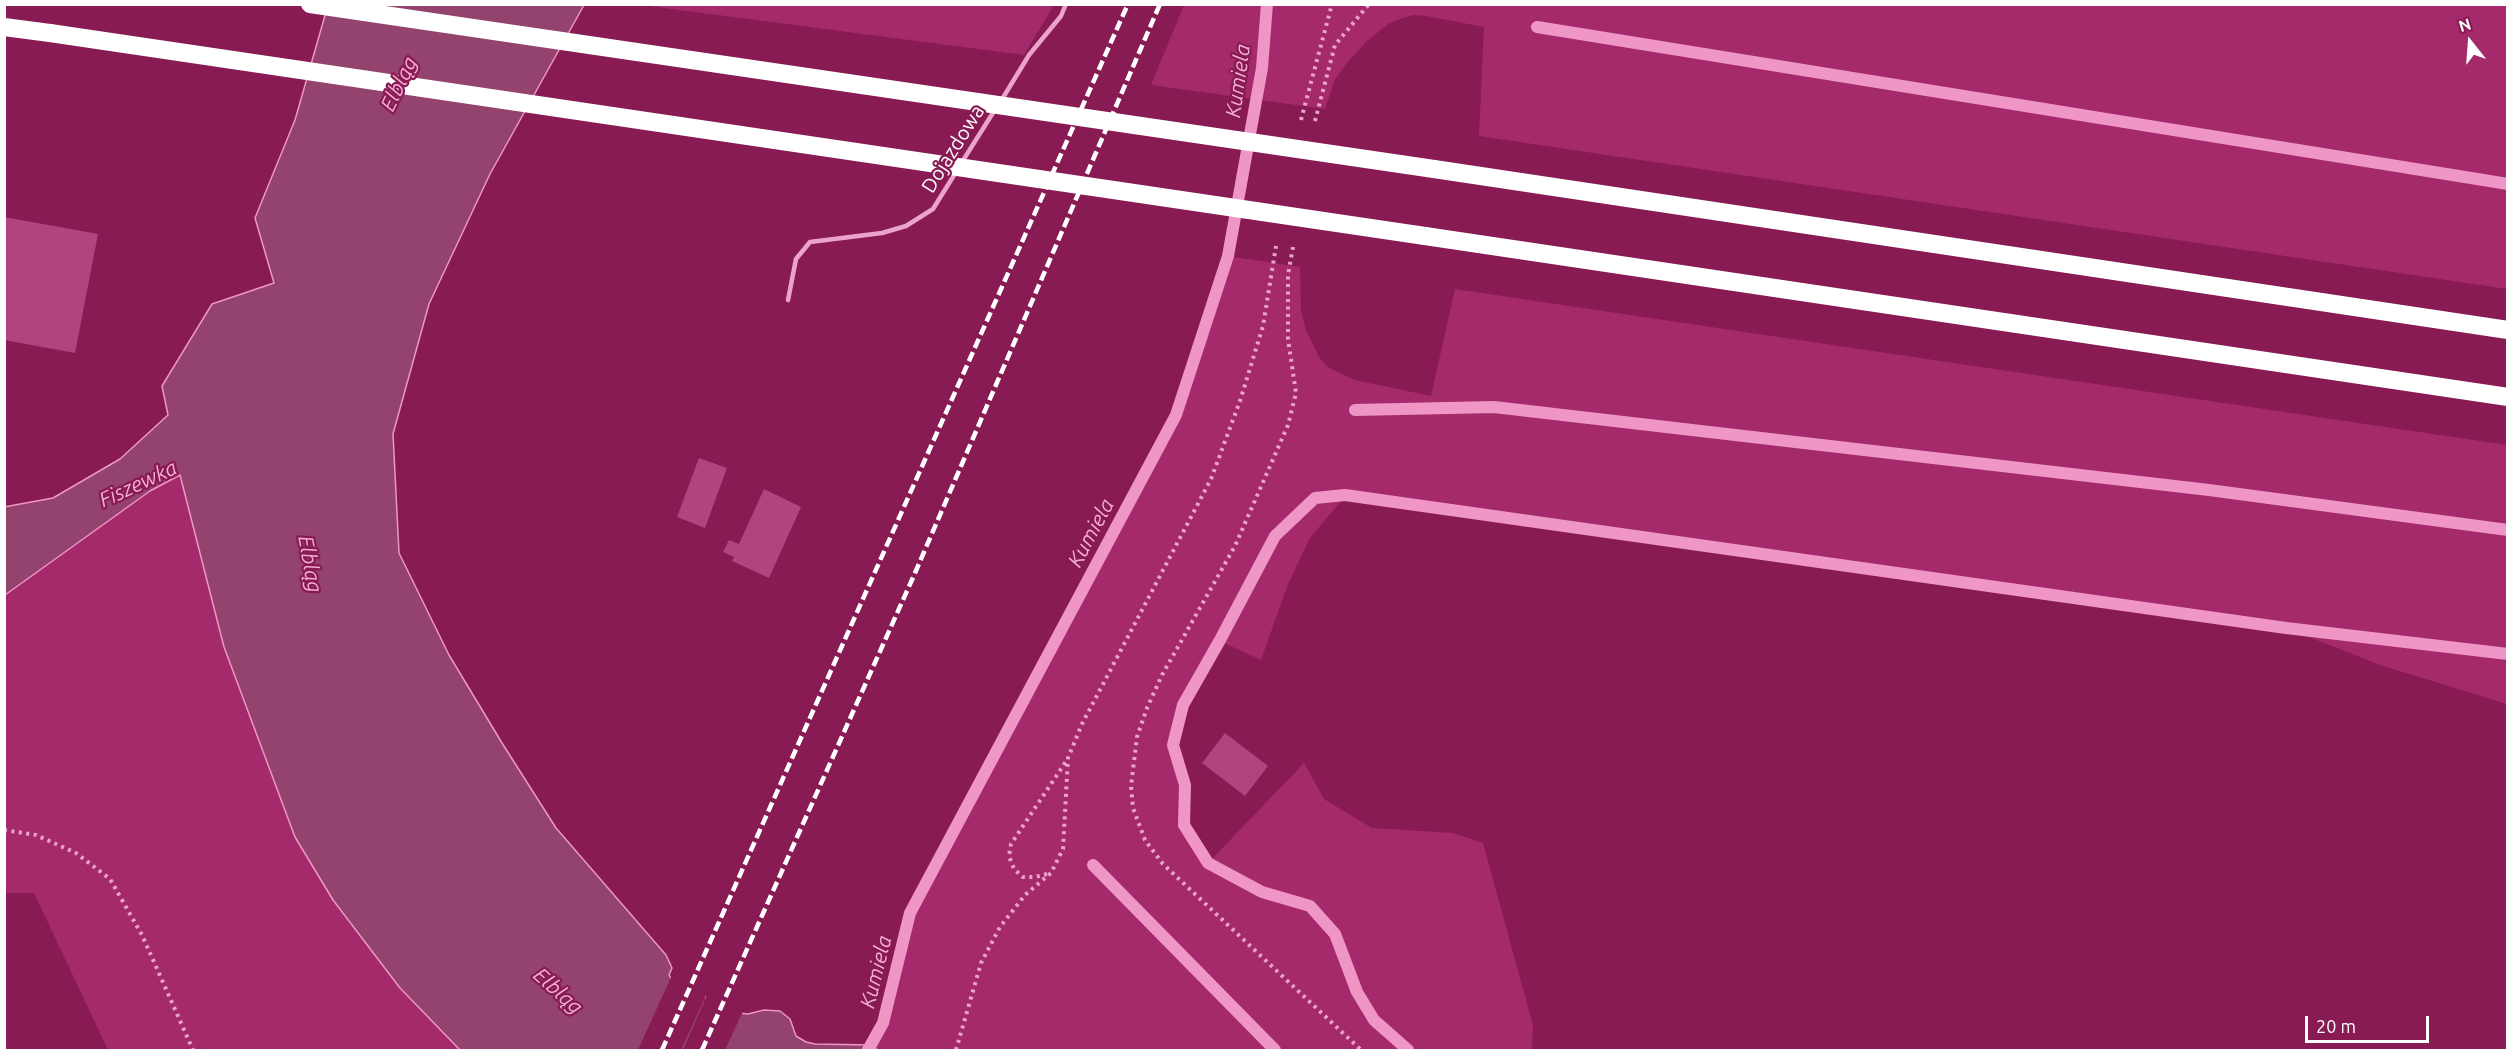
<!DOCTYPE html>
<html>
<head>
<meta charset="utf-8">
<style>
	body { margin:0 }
	#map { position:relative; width:2512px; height:1055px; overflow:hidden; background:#881a54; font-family:Ubuntu,sans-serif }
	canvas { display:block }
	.frame { position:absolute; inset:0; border:6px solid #fff; pointer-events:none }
	.north { position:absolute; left:2440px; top:12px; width:60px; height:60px; -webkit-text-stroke:4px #881a54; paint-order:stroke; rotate:343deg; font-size:16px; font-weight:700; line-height:24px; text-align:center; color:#fff }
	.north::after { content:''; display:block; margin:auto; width:21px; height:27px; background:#fff; clip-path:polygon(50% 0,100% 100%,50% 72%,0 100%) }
	.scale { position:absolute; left:2305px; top:1016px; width:124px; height:27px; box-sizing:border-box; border:3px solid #fff; border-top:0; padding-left:8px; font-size:18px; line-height:21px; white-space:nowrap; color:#fff; -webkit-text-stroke:4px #881a54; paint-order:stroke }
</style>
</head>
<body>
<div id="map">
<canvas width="2512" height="1055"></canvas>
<div class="frame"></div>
<div class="north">N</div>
<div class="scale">20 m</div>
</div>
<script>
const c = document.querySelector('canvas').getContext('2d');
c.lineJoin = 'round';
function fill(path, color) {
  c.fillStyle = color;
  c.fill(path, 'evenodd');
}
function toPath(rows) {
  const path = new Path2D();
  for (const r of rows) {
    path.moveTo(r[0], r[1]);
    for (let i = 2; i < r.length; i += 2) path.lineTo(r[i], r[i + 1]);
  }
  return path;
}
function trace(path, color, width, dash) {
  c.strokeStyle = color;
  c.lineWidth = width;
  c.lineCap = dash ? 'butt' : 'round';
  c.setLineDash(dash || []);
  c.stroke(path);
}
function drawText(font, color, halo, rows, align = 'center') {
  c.font = font + ' Ubuntu,sans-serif';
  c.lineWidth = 4.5;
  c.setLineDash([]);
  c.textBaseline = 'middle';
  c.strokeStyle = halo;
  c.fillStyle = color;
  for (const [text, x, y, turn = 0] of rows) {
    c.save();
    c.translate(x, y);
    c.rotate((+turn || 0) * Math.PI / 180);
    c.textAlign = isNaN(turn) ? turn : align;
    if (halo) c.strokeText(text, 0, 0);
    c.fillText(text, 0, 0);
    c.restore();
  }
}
fill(toPath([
	[641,5,1054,5,1024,55],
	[1184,5,2507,5,2507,289,1479,136,1484,27,1426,16,1413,15,1400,19,1388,24,1366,42,1347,63,1335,79,1325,109,1151,85],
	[1228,256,1300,267,1301,310,1306,330,1320,359,1329,368,1355,380,1431,396,1455,289,2507,445,2507,704,2380,665,2286,628,1346,495,1310,538,1288,584,1261,660,1220,641,1183,705,1173,745,1185,785,1184,825,1209,862,1304,763,1324,799,1372,828,1453,833,1483,843,1533,1025,1532,1050,878,1050,871,1045,883,1023,910,913,1176,415],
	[180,475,225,647,295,837,333,900,400,988,460,1050,108,1050,34,893,5,893,4,595,150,491]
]), '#a52a6c');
const water = toPath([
	[328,5,584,5,490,174,429,304,393,434,399,553,449,655,502,743,556,828,666,955,672,968,669,975,673,982,739,1013,748,1014,764,1010,780,1011,790,1019,796,1036,806,1042,815,1044,871,1045,878,1050,460,1050,400,988,333,900,295,837,224,647,180,475,150,491,5,595,4,507,53,498,120,459,168,415,162,386,212,304,274,283,255,218,295,120,328,5]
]);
fill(water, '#93436d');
trace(water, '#ef96c7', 1.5);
fill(toPath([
	[673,973,675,980,706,995,681,1050,638,1050],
	[707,995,743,1011,725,1050,683,1050]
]), '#881a54');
trace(toPath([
	[1537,27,2508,184],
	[1355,410,1494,407,2209,490,2508,530],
	[1093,865,1275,1050],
	[868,1050,883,1023,910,913,1176,415,1228,256,1262,68,1267,4],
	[1408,1050,1374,1020,1357,992,1335,934,1310,906,1262,892,1208,863,1184,825,1185,785,1173,745,1183,705,1220,640,1275,536,1315,498,1345,495,2286,628,2508,654]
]), '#ef96c7', 12);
fill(toPath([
	[4,217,98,234,75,353,4,340],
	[699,458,727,468,705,528,677,517],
	[764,489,801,507,769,578,732,561,734,557,723,552,729,540,739,544],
	[1225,733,1268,766,1245,796,1202,763]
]), '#b1437e');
trace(toPath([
	[1301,120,1332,4],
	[1315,121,1335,45,1369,4],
	[1293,247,1288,275,1288,339,1296,393,1288,425,1235,546,1162,675,1147,708,1137,737,1131,786,1133,808,1145,840,1163,864,1361,1050],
	[4,830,36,835,76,853,110,879,142,935,193,1050],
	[1047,874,1035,877,1023,877,1014,869,1009,856,1011,844,1067,760],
	[956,1050,981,963,1000,927,1025,895,1051,873,1063,849,1068,758,1082,724,1211,479,1240,401,1263,326,1276,246]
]), '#eca3cb', 4, [3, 4.5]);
trace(toPath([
	[1001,101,1029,55,1061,16,1066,4],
	[962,162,996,108],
	[788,300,796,259,810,242,882,233,906,226,933,209,956,172]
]), '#eca3cb', 4.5);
trace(toPath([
	[4,27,50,33],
	[1434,169,2508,330],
	[1425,236,2508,397]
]), '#fff', 18);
trace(toPath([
	[662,1050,1128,4],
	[702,1050,915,573,1160,4]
]), '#fff', 4.5, [10, 4.5]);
trace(toPath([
	[310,4,1434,169],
	[50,33,1425,236]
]), '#fff', 18);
drawText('20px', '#fff', '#881a54', [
	["Dojazdowa",953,149,-58]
]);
drawText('italic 21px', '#f4aed4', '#881a54', [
	["Kumiela",1238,81,-82],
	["Elbląg",399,84,-64],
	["Fiszewka",138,484,-25],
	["Kumiela",1091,533,-62],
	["Elbląg",310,564,80],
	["Kumiela",876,972,-76],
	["Elbląg",558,991,42]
]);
</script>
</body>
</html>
